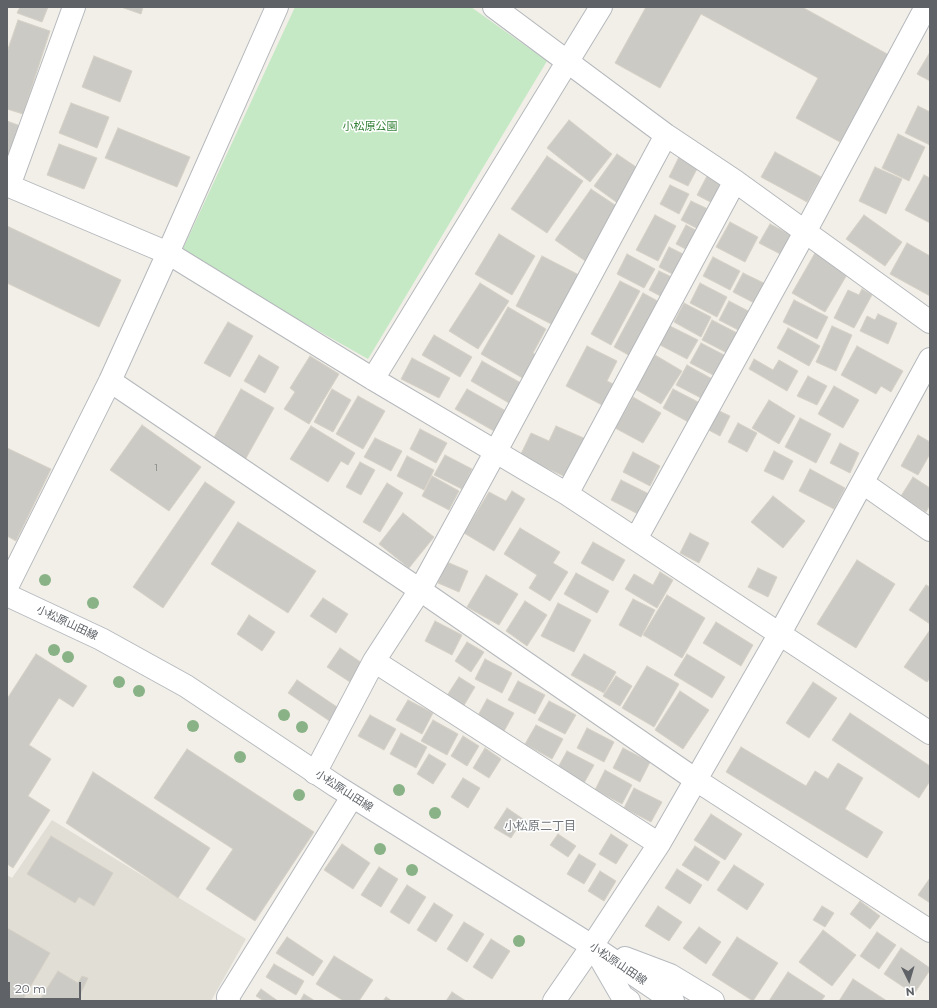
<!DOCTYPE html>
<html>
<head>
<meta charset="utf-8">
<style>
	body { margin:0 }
	#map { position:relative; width:937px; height:1008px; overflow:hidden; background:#f1efe8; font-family:Montserrat,sans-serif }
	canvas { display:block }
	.frame { position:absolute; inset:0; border:8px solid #5f6368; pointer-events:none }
	.north { position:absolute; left:889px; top:960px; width:40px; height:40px; -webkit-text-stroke:3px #fff; paint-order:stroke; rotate:175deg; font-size:11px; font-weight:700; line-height:16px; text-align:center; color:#5f6368 }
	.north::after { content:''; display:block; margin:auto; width:14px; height:18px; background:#5f6368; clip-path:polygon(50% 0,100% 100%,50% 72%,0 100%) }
	.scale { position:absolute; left:8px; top:982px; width:73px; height:18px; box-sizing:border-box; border:2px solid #5f6368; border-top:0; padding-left:5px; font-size:12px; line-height:14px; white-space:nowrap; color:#5f6368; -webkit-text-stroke:3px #fff; paint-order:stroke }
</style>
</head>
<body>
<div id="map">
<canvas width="937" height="1008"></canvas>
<div class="frame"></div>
<div class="north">N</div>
<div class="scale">20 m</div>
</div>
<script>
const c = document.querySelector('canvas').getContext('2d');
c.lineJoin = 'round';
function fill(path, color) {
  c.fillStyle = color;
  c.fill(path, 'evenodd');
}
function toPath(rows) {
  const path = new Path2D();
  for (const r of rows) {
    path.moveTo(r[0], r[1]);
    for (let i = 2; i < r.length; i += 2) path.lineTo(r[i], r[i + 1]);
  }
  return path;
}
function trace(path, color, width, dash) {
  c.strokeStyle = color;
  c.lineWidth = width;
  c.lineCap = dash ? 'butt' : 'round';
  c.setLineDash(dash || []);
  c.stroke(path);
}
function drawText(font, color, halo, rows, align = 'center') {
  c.font = font + ' Montserrat,"Noto Sans JP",sans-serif';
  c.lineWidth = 3;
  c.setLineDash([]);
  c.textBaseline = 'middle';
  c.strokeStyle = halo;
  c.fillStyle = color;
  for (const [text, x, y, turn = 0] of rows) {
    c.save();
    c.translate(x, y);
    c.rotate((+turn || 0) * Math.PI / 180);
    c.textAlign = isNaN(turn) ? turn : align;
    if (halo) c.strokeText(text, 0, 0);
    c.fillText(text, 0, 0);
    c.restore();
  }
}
fill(toPath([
	[52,820,246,939,211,1001,7,1001,7,875,12,878]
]), '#e1ded6');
fill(toPath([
	[295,7,471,7,547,61,368,359,181,253]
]), '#c5e8c5');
const building = toPath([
	[20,7,48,7,42,22,17,13,20,7],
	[121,7,143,7,141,14,121,7],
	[646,7,802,7,889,55,840,142,796,118,818,78,701,14,660,88,615,63,646,7],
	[18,20,50,31,23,114,7,109,7,52,18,20],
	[930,52,930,81,917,74,930,52],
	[94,56,132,71,120,102,82,87,94,56],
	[71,103,109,117,97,148,59,133,71,103],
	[918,106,930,112,930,145,905,133,918,106],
	[569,120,612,154,590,182,547,148,569,120],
	[7,121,26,128,13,159,7,156,7,121],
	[118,128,190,157,177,187,105,158,118,128],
	[898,134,925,147,909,181,882,168,898,134],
	[59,144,97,158,84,189,47,175,59,144],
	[775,152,821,177,807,202,761,177,775,152],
	[617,154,642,171,619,204,594,186,617,154],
	[547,156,583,181,547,233,511,209,547,156],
	[679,157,698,167,688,186,669,177,679,157],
	[875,167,902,179,886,214,859,201,875,167],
	[924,175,930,178,930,223,905,210,924,175],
	[707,176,726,185,716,205,697,195,707,176],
	[670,185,689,194,679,214,660,204,670,185],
	[591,189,621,209,591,265,555,240,591,189],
	[691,201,710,210,700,230,681,220,691,201],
	[655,215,676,226,658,261,636,250,655,215],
	[864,215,902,242,885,266,846,239,864,215],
	[730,222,758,237,745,262,716,247,730,222],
	[770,224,797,238,786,257,759,243,770,224],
	[686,225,705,235,695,254,676,244,686,225],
	[7,226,121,280,99,327,7,283,7,226],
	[499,234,535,256,512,295,475,274,499,234],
	[907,243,930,256,930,296,890,274,907,243],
	[669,247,689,257,678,277,659,267,669,247],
	[815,253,848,273,825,312,792,293,815,253],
	[627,254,655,269,644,288,617,274,627,254],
	[542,256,583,277,557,327,516,306,542,256],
	[713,257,740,271,730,290,703,276,713,257],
	[659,271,678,280,668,300,649,290,659,271],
	[743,273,770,286,760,306,733,292,743,273],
	[620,281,640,291,611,345,591,334,620,281],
	[480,283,509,301,478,349,449,331,480,283],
	[700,283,727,297,717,317,690,303,700,283],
	[862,289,872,295,854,328,834,318,848,290,859,295,862,289],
	[643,293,663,304,634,358,614,347,643,293],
	[794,300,828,317,817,339,783,322,794,300],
	[729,301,756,315,746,334,719,320,729,301],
	[684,303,711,317,701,337,674,322,684,303],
	[508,307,546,329,533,353,539,357,526,380,481,354,508,307],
	[878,314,897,323,888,344,860,331,867,316,875,320,878,314],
	[712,320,739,334,729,354,702,340,712,320],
	[228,322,253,336,230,377,204,363,228,322],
	[670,326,698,340,687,359,660,345,670,326],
	[832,326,852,335,836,371,816,362,832,326],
	[788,328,820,346,809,366,777,348,788,328],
	[434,335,472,357,460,377,422,355,434,335],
	[701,343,728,357,717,377,690,363,701,343],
	[587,346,617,361,607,381,613,384,602,405,566,386,587,346],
	[857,346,903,371,891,392,881,386,876,394,841,375,857,346],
	[259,355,279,367,265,393,244,381,259,355],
	[655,355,682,371,661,404,635,389,655,355],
	[310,356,339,374,309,424,284,409,295,392,290,388,310,356],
	[412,358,450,378,439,398,401,379,412,358],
	[754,359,773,370,779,360,798,371,787,391,749,369,754,359],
	[482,361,521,383,509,403,471,381,482,361],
	[687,365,714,380,703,399,676,385,687,365],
	[808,376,827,386,817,405,797,396,808,376],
	[834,386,859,400,843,428,818,414,834,386],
	[241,389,274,408,245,460,212,441,241,389],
	[332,389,351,400,333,432,314,422,332,389],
	[467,389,506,411,494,431,455,409,467,389],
	[673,389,700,403,690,423,663,408,673,389],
	[358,396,385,411,363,449,336,434,358,396],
	[633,397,661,413,643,443,615,428,633,397],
	[769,400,795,416,779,444,752,428,769,400],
	[711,407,730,416,720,436,701,426,711,407],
	[800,418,831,434,816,463,785,447,800,418],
	[738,423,757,433,747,452,728,442,738,423],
	[142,425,201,467,169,511,110,470,142,425],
	[311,426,355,453,348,465,341,461,328,482,290,459,311,426],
	[556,426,586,439,568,478,520,456,531,433,549,441,556,426],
	[420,429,447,443,436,463,410,449,420,429],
	[918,435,930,442,930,454,918,475,901,466,918,435],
	[375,438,402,451,391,471,364,457,375,438],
	[840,443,859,453,850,473,830,463,840,443],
	[7,448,51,469,16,541,7,536,7,448],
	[774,451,793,461,783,480,764,471,774,451],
	[633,452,660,466,650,486,623,472,633,452],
	[445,455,472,469,462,489,434,475,445,455],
	[407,456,434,470,424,490,397,476,407,456],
	[360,462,375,470,361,495,346,487,360,462],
	[810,469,845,488,834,509,799,491,810,469],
	[432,476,459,491,449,510,422,496,432,476],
	[913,477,930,488,930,505,926,512,901,496,913,477],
	[621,480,649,494,638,514,611,500,621,480],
	[205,482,235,502,163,608,133,587,205,482],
	[387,483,403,493,380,532,363,522,387,483],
	[512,491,525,499,494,551,464,533,489,492,506,501,512,491],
	[773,496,805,521,783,548,751,522,773,496],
	[403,513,434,537,409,568,379,544,403,513],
	[238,522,316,571,288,613,211,564,238,522],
	[520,528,560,552,553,563,568,572,550,601,529,588,537,575,504,554,520,528],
	[690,533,709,543,699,563,680,553,690,533],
	[593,542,625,560,613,581,581,563,593,542],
	[857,560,895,584,856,648,817,624,857,560],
	[447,562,468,571,459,592,438,583,447,562],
	[758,568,777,577,768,597,748,587,758,568],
	[660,572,673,580,657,608,625,589,634,574,653,585,660,572],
	[576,573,609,591,597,613,564,594,576,573],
	[486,575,518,594,499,625,467,607,486,575],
	[926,585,930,587,930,624,909,610,926,585],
	[667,595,705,618,682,658,643,635,667,595],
	[323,598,348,614,336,633,310,616,323,598],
	[633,599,655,610,641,637,619,625,633,599],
	[525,601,547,615,527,646,506,631,525,601],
	[558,603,591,620,574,652,541,636,558,603],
	[249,615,275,632,262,651,237,634,249,615],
	[435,621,462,635,452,655,425,641,435,621],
	[716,622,753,645,741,666,703,643,716,622],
	[930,630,930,678,927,682,904,667,930,630],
	[467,642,484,652,471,672,455,661,467,642],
	[340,648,365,665,353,684,327,667,340,648],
	[36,654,87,686,73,707,59,698,29,745,51,759,28,796,50,810,13,868,7,864,7,699,36,654],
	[584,654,616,672,604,693,571,675,584,654],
	[687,654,725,677,712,698,674,675,687,654],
	[485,659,512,673,502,693,475,679,485,659],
	[647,666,679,684,654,727,622,708,647,666],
	[616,676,632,686,620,706,603,696,616,676],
	[459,677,475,687,463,707,446,697,459,677],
	[297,680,343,711,334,724,288,693,297,680],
	[518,681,545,695,535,714,508,700,518,681],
	[813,682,837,698,809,738,786,723,813,682],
	[680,691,709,710,683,749,655,730,680,691],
	[487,699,514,713,503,733,476,719,487,699],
	[408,700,433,713,422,734,396,720,408,700],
	[549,701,576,715,565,734,538,720,549,701],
	[850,713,930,766,930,781,919,798,832,740,850,713],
	[370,715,396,729,384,750,358,736,370,715],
	[433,720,458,734,447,755,421,741,433,720],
	[536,725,563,739,552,759,525,744,536,725],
	[587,728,614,742,604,762,577,748,587,728],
	[401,733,427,747,416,768,390,754,401,733],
	[463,736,479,746,467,766,451,756,463,736],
	[741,747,806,786,815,771,828,779,838,763,863,778,845,809,883,832,867,858,726,772,741,747],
	[485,748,501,759,489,778,473,768,485,748],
	[623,748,650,762,640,782,613,768,623,748],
	[187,749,314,832,255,921,206,889,233,849,154,798,187,749],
	[567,751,594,765,583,785,556,771,567,751],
	[429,754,446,764,433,784,417,774,429,754],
	[605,770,632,785,622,804,595,790,605,770],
	[93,772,210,848,178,898,66,823,93,772],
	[463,778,480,788,468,808,451,797,463,778],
	[634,788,662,802,651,822,624,808,634,788],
	[507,808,523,819,511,838,494,828,507,808],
	[711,814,742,834,725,860,694,840,711,814],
	[558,834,576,846,568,857,550,845,558,834],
	[611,834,628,845,616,864,599,854,611,834],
	[51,836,113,873,94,906,79,897,75,903,27,874,51,836],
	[342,844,370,863,353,889,324,870,342,844],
	[695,846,720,862,708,881,682,865,695,846],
	[579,854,596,864,584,884,567,874,579,854],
	[734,865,764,884,747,910,717,890,734,865],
	[379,867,398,879,381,907,361,895,379,867],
	[677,869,702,885,690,904,665,888,677,869],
	[600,871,616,881,604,901,588,891,600,871],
	[930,878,930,903,918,895,930,878],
	[407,885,426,897,409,924,390,912,407,885],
	[860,901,880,916,870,929,850,914,860,901],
	[434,903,453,915,436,942,417,930,434,903],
	[658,906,682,922,669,941,645,926,658,906],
	[822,906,834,913,825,927,813,920,822,906],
	[464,922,484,934,467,962,447,949,464,922],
	[699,927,721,942,706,964,683,948,699,927],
	[7,928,50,953,22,1001,7,1001,7,928],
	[823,930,856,955,832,986,799,962,823,930],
	[877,932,896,945,879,969,860,956,877,932],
	[287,937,323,961,313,976,276,953,287,937],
	[737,937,778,963,753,1001,712,975,737,937],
	[491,939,510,951,492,979,473,967,491,939],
	[901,948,930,968,930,970,914,994,884,974,901,948],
	[334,956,373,980,359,1001,344,1001,316,984,334,956],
	[274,964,304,981,296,995,266,977,274,964],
	[58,971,78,983,82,976,88,978,77,1001,39,1001,58,971],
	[788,972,825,996,821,1001,769,1001,788,972],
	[853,979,887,1001,839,1001,853,979],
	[261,989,278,1001,264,1001,256,996,261,989],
	[452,992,466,1001,446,1001,452,992],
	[304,994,315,1001,300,1001,304,994],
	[386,997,392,1001,383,1001,386,997]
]);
fill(building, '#cccac5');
trace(building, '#d6d1c6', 1);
const street = toPath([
	[494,7,666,135,735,181,930,322],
	[7,185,168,253,373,379,567,494,930,733],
	[9,186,74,7],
	[373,379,601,7],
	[110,381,420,590,696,780,930,931],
	[863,483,930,530],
	[567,494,735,181],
	[636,539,805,232,926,7],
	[7,587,110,381,168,253,277,7],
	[374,661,659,844],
	[315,773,374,661,420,590,496,451,666,135],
	[229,1001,228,997,352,797],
	[554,1001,592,946,659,844,779,635,930,359]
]);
const secondary = toPath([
	[7,595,101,639,186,686,336,786,592,946,673,1001],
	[596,951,622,996,629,1001],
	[625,958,670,975,713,1001]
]);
trace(street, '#b5b8bc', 24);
trace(secondary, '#b6babf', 24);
trace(street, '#fff', 22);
trace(secondary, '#fff', 22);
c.fillStyle = '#89b387';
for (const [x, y] of [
	[45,580],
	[93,603],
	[54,650],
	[68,657],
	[119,682],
	[139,691],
	[284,715],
	[193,726],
	[302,727],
	[240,757],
	[399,790],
	[299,795],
	[435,813],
	[380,849],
	[412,870],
	[519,941]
]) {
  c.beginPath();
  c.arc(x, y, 6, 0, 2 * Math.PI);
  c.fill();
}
drawText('9px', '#7a7d7f', null, [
	["1",156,468]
]);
drawText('11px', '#348238', '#fff', [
	["小松原公園",370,127]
]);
drawText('11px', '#5f6368', '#fff', [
	["小松原山田線",67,623,25],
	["小松原山田線",344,791,33],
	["小松原山田線",618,964,34]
]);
drawText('12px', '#70757a', '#fff', [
	["小松原二丁目",540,826]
]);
</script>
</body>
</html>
